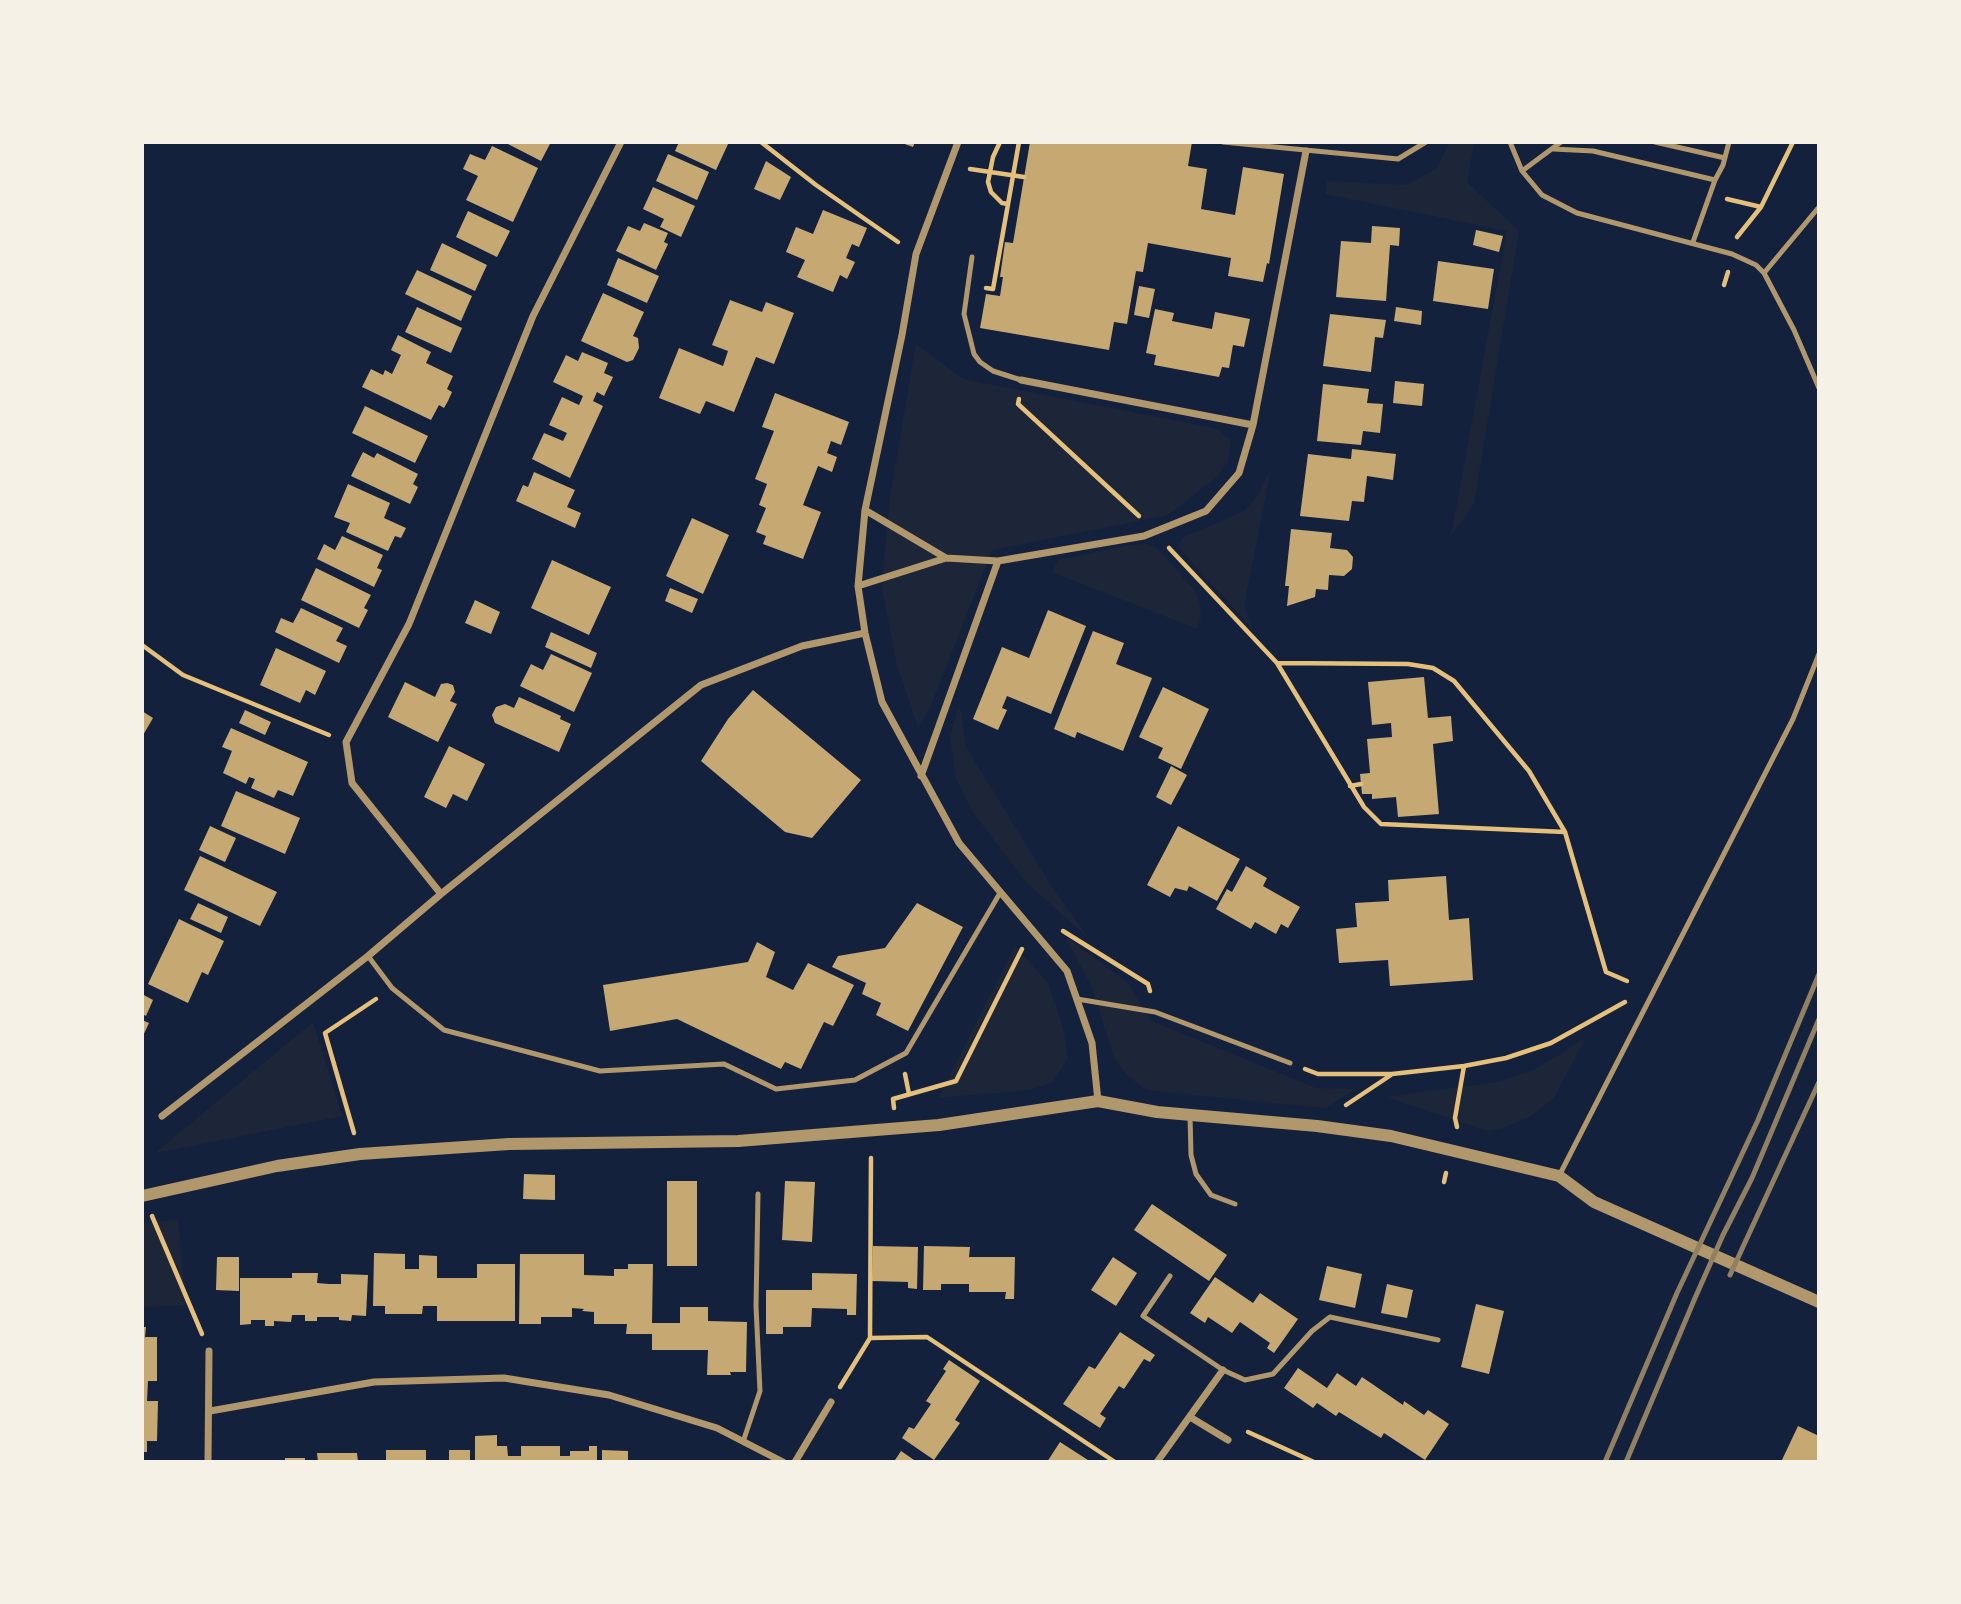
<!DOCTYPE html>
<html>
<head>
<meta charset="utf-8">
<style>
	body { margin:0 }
	#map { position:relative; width:1961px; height:1604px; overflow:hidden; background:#14213d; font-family:"DM Sans",sans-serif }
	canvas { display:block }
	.frame { position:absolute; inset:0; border:144px solid #f6f1e7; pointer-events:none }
</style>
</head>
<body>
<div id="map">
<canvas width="1961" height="1604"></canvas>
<div class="frame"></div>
</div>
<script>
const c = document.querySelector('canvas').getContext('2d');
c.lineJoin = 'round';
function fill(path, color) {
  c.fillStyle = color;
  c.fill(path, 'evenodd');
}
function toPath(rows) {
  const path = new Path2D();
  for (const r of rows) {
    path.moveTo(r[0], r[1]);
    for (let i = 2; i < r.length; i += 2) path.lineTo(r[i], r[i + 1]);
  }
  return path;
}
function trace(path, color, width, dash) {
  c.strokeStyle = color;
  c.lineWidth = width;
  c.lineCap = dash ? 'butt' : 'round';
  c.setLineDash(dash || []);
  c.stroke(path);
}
fill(toPath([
	[1449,142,1474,142,1467,182,1519,231,1474,504,1451,536,1507,231,1325,194,1327,181,1408,185,1438,167],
	[916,344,963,379,1218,429,1231,441,1228,461,1217,477,1168,515,992,550,930,708,918,727,897,665,882,589,889,503],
	[1271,469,1244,606,1253,629,1178,547,1182,538,1244,511,1257,497],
	[1145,544,1154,546,1164,555,1194,590,1200,603,1201,618,1197,629,1052,572,1058,560,1131,545],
	[958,708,962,714,965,745,1049,882,1088,938,1025,881,972,811,956,779,950,737],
	[1065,936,1129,984,1151,1021,1316,1088,1356,1089,1326,1108,1146,1090,1128,1076,1114,1058,1093,990],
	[1015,946,1048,983,1063,1027,1068,1058,1053,1082,1029,1090,938,1098],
	[313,1022,342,1116,155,1153],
	[1586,1037,1554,1098,1531,1116,1503,1128,1487,1131,1386,1097,1497,1082,1533,1070,1559,1055],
	[178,1219,186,1305,142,1307,142,1224]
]), '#1d2539');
fill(toPath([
	[504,142,551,142,541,161],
	[679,142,729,142,716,170,675,151],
	[899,142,915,142,913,147],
	[1030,142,1192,142,1188,166,1207,169,1201,209,1235,215,1243,167,1284,174,1269,264,1267,263,1263,282,1228,276,1231,258,1148,243,1143,272,1136,271,1127,324,1114,322,1109,350,980,328,986,294,1000,296,1003,277,1000,277,1005,242,1013,243],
	[492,146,538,168,513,222,466,200,478,176,463,169,470,154,485,160],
	[668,154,709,172,697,200,656,181],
	[766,161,791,177,780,200,754,189],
	[653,187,695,206,681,237,660,227,664,219,643,209],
	[823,210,867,228,859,247,852,244,846,258,855,262,847,279,840,275,833,292,797,277,805,260,786,252,796,227,813,234],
	[468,211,510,231,497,257,456,237],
	[644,223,668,233,664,242,668,244,656,270,616,251,628,226,640,231],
	[1372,226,1400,228,1399,246,1390,245,1386,301,1336,297,1341,241,1371,243],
	[1476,230,1503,236,1499,252,1473,245],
	[442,243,487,265,475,291,430,270],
	[618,258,659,276,647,303,607,285],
	[1438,261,1494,269,1488,309,1433,301],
	[417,270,472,296,461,321,405,294],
	[1139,286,1155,289,1149,318,1134,315],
	[603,293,644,312,633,336,638,338,639,348,633,360,627,362,581,341],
	[730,300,762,312,766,302,794,313,774,364,756,357,734,412,706,401,700,414,659,398,679,348,723,366,728,351,712,345],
	[417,307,462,328,451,353,405,332],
	[1396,307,1422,311,1421,325,1394,321],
	[1155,309,1174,313,1172,321,1212,329,1215,312,1250,319,1244,347,1233,345,1229,368,1222,367,1219,377,1154,365,1156,355,1146,353],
	[1330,314,1386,320,1383,338,1375,337,1371,372,1323,366],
	[398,335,431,352,426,363,453,376,447,389,452,392,448,401,444,408,439,405,431,420,362,387,371,369,383,375,385,370,392,374,401,355,391,350],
	[582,352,608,363,604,373,613,377,604,396,597,392,593,401,603,406,570,478,532,459,544,433,563,441,567,433,549,425,562,397,579,405,583,396,553,382,566,355,578,361],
	[1395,381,1424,384,1422,406,1393,403],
	[1323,384,1369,389,1367,403,1383,404,1380,433,1363,431,1361,445,1317,441],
	[775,393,849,422,841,445,831,441,827,453,837,457,832,472,818,466,803,505,821,512,803,559,763,544,766,536,756,532,766,508,759,505,767,484,755,479,774,431,762,427],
	[365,406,428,436,415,463,352,433],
	[1352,449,1396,454,1393,480,1367,476,1364,502,1352,501,1349,521,1300,516,1308,454,1351,459],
	[363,452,374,458,377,453,418,474,413,484,418,487,410,504,351,476],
	[534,472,575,490,567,507,581,513,575,528,516,501,523,485,528,487],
	[348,484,390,503,384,518,406,528,401,538,395,536,388,551,346,532,350,523,334,517],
	[692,518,729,535,703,594,666,576],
	[1291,529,1332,533,1330,548,1347,550,1353,557,1352,569,1344,576,1329,575,1328,590,1316,589,1315,597,1287,606,1289,586,1285,586],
	[342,536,383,555,377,568,382,570,374,587,317,559,324,544,335,550],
	[552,560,611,587,589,635,531,608],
	[316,568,371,595,364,608,368,610,359,628,301,600],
	[670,588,698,599,692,613,665,601],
	[475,600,500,612,491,634,465,623],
	[301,608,343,628,336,641,347,646,339,663,275,632,281,618,293,623],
	[1048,610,1086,626,1051,714,1007,696,1002,708,1007,710,998,730,973,719,1002,647,1029,658],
	[1093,631,1124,643,1116,664,1152,678,1123,751,1077,732,1075,738,1054,729],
	[551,632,597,653,591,668,545,647],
	[276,648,326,671,315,695,306,690,300,703,260,685],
	[551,654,592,673,574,712,520,686,531,664,543,670],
	[1424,677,1428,718,1451,716,1453,741,1433,744,1439,814,1398,817,1396,797,1372,799,1372,794,1362,794,1360,774,1370,773,1367,739,1392,737,1391,723,1372,725,1368,682],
	[405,682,435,697,441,684,447,683,453,685,455,692,450,701,457,704,438,742,388,717],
	[1163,687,1209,709,1181,769,1158,758,1163,748,1139,737],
	[753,690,861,780,812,838,785,832,701,761,728,719],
	[519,697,561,716,560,719,571,724,559,752,495,723,492,715,496,707,505,704,514,708],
	[245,710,271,722,265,735,239,723],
	[142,711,153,718,142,737],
	[231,728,308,762,293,796,278,790,274,798,251,788,255,779,249,777,246,784,223,773,232,751,222,747],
	[449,746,485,764,467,801,453,794,446,808,424,797],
	[1171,766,1187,775,1171,805,1156,797],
	[236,791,300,818,285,854,221,826],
	[210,826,236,838,225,862,199,850],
	[1178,826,1240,859,1217,901,1189,886,1187,891,1175,888,1170,897,1147,885],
	[200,856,277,892,260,926,184,890],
	[1246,866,1267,878,1263,886,1300,907,1288,928,1281,924,1276,934,1255,922,1251,929,1216,909,1227,889,1232,892],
	[1446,876,1449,920,1469,918,1473,980,1390,986,1388,960,1339,963,1336,929,1357,927,1355,903,1389,901,1388,880],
	[198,903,228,917,221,933,190,919],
	[917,903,963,927,908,1031,876,1015,881,1003,862,994,866,983,832,967,838,956,885,948],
	[179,919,224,941,208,975,202,972,188,1003,148,984],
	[757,942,775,952,766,977,793,990,808,963,854,985,833,1026,824,1022,801,1069,785,1062,781,1069,677,1019,610,1031,603,985,748,962],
	[142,994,153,1000,146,1016,142,1014],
	[142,1020,149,1023,142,1038],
	[524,1174,555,1175,555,1200,523,1199],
	[667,1181,697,1181,697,1266,667,1266],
	[785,1181,815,1182,812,1242,782,1240],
	[1152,1204,1227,1255,1209,1281,1134,1230],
	[873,1246,918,1247,917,1289,908,1288,908,1282,872,1281],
	[924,1246,970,1247,969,1257,1015,1257,1014,1299,1005,1299,1006,1292,969,1292,969,1284,941,1284,941,1290,923,1290],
	[374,1253,405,1254,405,1269,419,1269,419,1255,437,1256,437,1278,477,1278,477,1264,515,1264,515,1321,437,1321,437,1306,423,1306,422,1314,385,1314,385,1306,373,1306],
	[520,1254,584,1254,584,1275,614,1276,614,1269,628,1269,628,1264,653,1264,652,1323,680,1323,680,1307,708,1307,708,1321,747,1322,746,1372,730,1372,731,1375,707,1375,708,1350,652,1350,652,1334,626,1334,627,1324,594,1324,594,1312,582,1311,584,1309,572,1308,572,1317,541,1317,541,1324,519,1324],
	[217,1257,239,1257,239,1291,216,1290],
	[1113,1257,1137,1273,1116,1306,1091,1290],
	[1327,1266,1362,1274,1355,1308,1319,1300],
	[292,1273,318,1273,317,1283,329,1284,341,1284,341,1274,368,1275,366,1316,352,1315,351,1321,339,1320,339,1317,317,1317,317,1321,305,1321,305,1315,292,1315,291,1322,274,1321,274,1326,265,1326,265,1320,251,1320,251,1324,240,1325,240,1278,292,1278],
	[812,1273,857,1274,856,1315,847,1315,847,1309,812,1308,811,1327,783,1327,783,1334,766,1334,766,1290,812,1290],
	[1215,1277,1253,1303,1260,1293,1298,1319,1274,1353,1267,1348,1270,1343,1240,1322,1232,1333,1208,1317,1205,1323,1190,1313],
	[1387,1284,1413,1290,1407,1318,1381,1313],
	[1476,1304,1504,1311,1489,1374,1461,1367],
	[142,1327,146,1327,145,1337,157,1337,157,1381,148,1381,147,1401,158,1401,157,1441,147,1441,147,1452,142,1452],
	[1120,1332,1155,1355,1150,1362,1144,1359,1124,1389,1119,1386,1100,1414,1106,1418,1100,1428,1063,1404,1089,1366,1095,1369],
	[949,1360,980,1381,955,1420,960,1423,934,1460,902,1438,909,1427,914,1429,931,1404,926,1401,946,1371,943,1369],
	[1298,1368,1327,1388,1337,1373,1356,1386,1362,1377,1403,1405,1404,1401,1424,1415,1428,1410,1449,1424,1425,1460,1384,1433,1381,1438,1339,1412,1336,1416,1317,1403,1313,1408,1284,1388],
	[1798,1426,1819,1436,1819,1462,1781,1462],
	[497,1435,497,1446,507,1446,508,1456,521,1456,521,1446,560,1446,560,1456,570,1456,570,1451,589,1451,589,1446,597,1446,597,1462,475,1462,475,1436],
	[1060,1442,1091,1462,1047,1462],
	[386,1450,426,1450,426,1460,449,1460,449,1450,470,1450,470,1462,386,1462],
	[602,1450,628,1451,628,1462,602,1462],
	[901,1451,917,1462,898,1462,895,1460],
	[317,1453,357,1453,358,1462,318,1462],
	[285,1458,305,1458,305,1462,285,1462]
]), '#c6a872');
trace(toPath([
	[761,142,816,185,898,242],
	[1000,142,993,157,988,182,991,192,1002,203,1008,204],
	[970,169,1024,177],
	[1727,199,1761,207],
	[1737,237,1761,207,1793,142],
	[1724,285,1728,272],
	[986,288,993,289,1019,142],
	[1019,399,1018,404,1139,516],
	[1169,548,1277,663,1364,807,1381,824,1565,832],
	[142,645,183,675,329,735],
	[1277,663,1408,664,1433,668,1454,681,1529,771,1565,832,1606,972,1627,981],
	[1350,786,1361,784],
	[1063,931,1148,984,1150,991],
	[1305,1069,1318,1074,1392,1074,1464,1066,1506,1058,1551,1043,1625,1002],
	[905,1074,909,1094],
	[1346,1105,1391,1075],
	[894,1108,893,1099,956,1081,1022,949],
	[1457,1127,1455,1118,1464,1066],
	[354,1133,325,1033,376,999],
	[1444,1182,1446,1173],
	[152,1216,202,1334],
	[870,1338,927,1337,1115,1462],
	[840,1387,870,1338,871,1158],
	[1248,1432,1314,1462]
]), '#e5c07b', 4.5);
trace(toPath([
	[1223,142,1398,159,1426,142],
	[1510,142,1522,171,1542,195,1577,213,1732,254,1756,265,1764,273,1794,330,1819,388],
	[1655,142,1725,158],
	[1553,149,1593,151,1715,180],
	[1522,171,1561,142],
	[1693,242,1715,180,1723,165,1729,142],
	[972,257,964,314,974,354,980,362,993,371,1021,380],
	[1764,273,1819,207],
	[368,956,392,988,444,1030,600,1071,724,1064,776,1089,855,1080,906,1053,1000,893],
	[1077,999,1155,1012,1290,1063],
	[1190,1116,1191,1155,1196,1174,1211,1195,1235,1204],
	[1559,1176,1793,719,1819,654],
	[1170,1276,1143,1316,1223,1370,1245,1380,1273,1374,1312,1331,1330,1317,1438,1340],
	[743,1442,760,1391,756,1306,758,1194]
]), '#b1986c', 5);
trace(toPath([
	[958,142,916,254,902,335,865,510,858,586,865,633,882,702,959,843,1067,971,1092,1043,1098,1101],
	[1021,380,1253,425],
	[865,510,946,558],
	[858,586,946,558,998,561,1144,536,1206,511,1239,473,1253,425,1306,151],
	[921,776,998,561],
	[441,894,352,783,346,742,409,624,533,316,621,142],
	[162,1116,368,956,441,894,701,685,802,646,865,633],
	[210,1411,374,1382,504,1378,609,1395,717,1428,783,1462],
	[1190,1417,1228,1440],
	[208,1462,209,1351],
	[795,1462,831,1402],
	[1157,1462,1223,1370]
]), '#b1986c', 7);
trace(toPath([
	[142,1196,277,1166,360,1154,509,1144,738,1141,939,1125,1098,1101,1157,1112,1317,1126,1391,1136,1559,1176,1594,1202,1819,1302]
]), '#b1986c', 12);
trace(toPath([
	[1730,1275,1819,1082],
	[1605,1462,1677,1293,1758,1120,1819,974],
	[1626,1462,1695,1298,1723,1235,1752,1178,1819,1019]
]), '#918062', 5);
</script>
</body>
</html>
